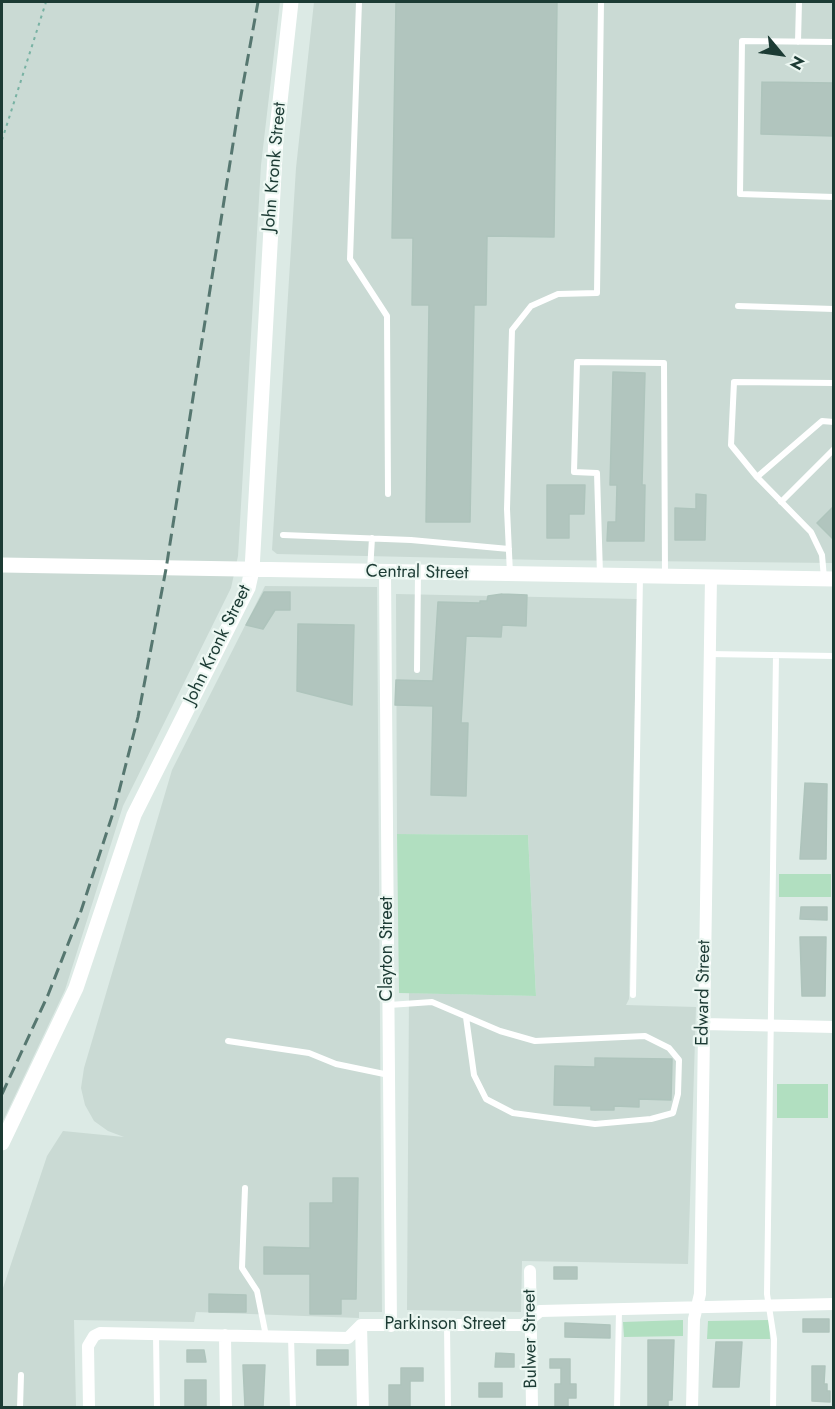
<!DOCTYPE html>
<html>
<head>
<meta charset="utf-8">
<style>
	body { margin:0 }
	#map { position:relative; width:835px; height:1409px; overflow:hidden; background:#dceae5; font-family:Jost,sans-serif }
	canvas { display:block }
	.frame { position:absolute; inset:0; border:3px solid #1c3b34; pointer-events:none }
	.north { position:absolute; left:751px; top:24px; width:60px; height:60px; -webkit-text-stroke:4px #ecf7f2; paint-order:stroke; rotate:119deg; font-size:16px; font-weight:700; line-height:24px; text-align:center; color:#1c3b34 }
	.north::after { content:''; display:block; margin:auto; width:21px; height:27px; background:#1c3b34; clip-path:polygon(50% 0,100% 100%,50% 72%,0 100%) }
</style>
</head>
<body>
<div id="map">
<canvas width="835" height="1409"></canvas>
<div class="frame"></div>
<div class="north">N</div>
</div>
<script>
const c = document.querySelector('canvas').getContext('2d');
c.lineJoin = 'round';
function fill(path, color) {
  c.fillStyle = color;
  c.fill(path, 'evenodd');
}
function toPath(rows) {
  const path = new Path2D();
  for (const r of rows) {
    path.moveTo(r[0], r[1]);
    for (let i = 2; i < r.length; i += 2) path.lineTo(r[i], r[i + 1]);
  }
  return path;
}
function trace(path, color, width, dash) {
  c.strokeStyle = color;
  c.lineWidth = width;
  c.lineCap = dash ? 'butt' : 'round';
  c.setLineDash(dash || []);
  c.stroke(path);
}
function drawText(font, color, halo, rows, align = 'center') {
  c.font = font + ' Jost,sans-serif';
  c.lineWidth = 4.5;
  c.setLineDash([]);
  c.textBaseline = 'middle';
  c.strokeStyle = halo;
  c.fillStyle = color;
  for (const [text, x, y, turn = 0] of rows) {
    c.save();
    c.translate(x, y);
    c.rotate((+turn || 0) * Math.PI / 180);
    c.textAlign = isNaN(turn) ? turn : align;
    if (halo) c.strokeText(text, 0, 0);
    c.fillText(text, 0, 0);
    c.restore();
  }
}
fill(toPath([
	[2,2,280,2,261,165,238,556,231,588,123,806,65,990,2,1123],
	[314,2,833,2,833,563,543,560,277,554,272,550,296,168],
	[265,586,377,587,382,1312,359,1312,359,1318,196,1312,194,1322,74,1320,76,1407,2,1408,3,1288,47,1156,63,1131,124,1137,108,1131,94,1121,85,1105,81,1088,84,1068,172,770],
	[396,594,637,599,629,999,626,1005,696,1007,688,1264,522,1261,521,1312,407,1310,409,993,536,996,528,835,397,834]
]), '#cadad4');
fill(toPath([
	[397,834,528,835,536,996,399,993],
	[779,874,831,874,831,897,779,897],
	[777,1084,828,1084,828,1118,777,1118],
	[683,1320,683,1336,624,1337,623,1322],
	[769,1320,770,1339,707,1339,708,1321]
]), '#b1dfc0');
const building = toPath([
	[396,2,557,2,554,237,487,236,486,305,474,305,470,522,426,522,429,305,412,305,413,238,392,238,396,2],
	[762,82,834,83,834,136,761,134,762,82],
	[613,372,645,373,642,485,645,485,644,541,607,541,608,522,616,522,617,485,610,485,613,372],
	[547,485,585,485,584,514,569,514,569,538,547,538,547,485],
	[696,494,706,495,705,540,675,540,675,508,696,509,696,494],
	[834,506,834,540,817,523,834,506],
	[264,592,290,592,290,610,275,610,263,629,246,625,264,592],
	[502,594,527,595,526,626,502,625,501,637,466,636,461,723,468,723,466,796,431,795,433,706,395,705,396,680,433,681,438,602,480,603,480,601,487,601,488,596,502,594],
	[298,624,354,625,352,705,297,691,298,624],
	[805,783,827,784,826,859,800,859,805,783],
	[801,907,827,907,827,920,800,919,801,907],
	[800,937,826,937,825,996,802,996,800,937],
	[595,1058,672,1059,671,1100,639,1099,639,1107,614,1106,614,1110,591,1110,591,1106,554,1105,555,1066,595,1067,595,1058],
	[333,1178,358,1178,356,1299,341,1299,341,1314,310,1314,310,1274,264,1274,264,1247,310,1248,310,1203,333,1203,333,1178],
	[554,1267,577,1267,577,1279,554,1279,554,1267],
	[209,1294,246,1295,246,1312,209,1312,209,1294],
	[803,1319,829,1319,829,1332,803,1332,803,1319],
	[565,1323,610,1325,610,1338,565,1337,565,1323],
	[648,1340,674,1340,672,1400,668,1400,668,1407,648,1407,648,1340],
	[716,1342,742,1342,739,1387,713,1387,716,1342],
	[187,1350,204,1350,206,1362,187,1362,187,1350],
	[317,1350,348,1350,348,1365,317,1365,317,1350],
	[496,1353,514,1354,514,1367,495,1367,496,1353],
	[550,1359,570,1359,570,1384,576,1384,576,1398,568,1398,568,1407,555,1407,555,1384,561,1384,561,1368,550,1368,550,1359],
	[243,1365,265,1365,263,1407,245,1407,243,1365],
	[812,1366,825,1366,824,1384,827,1384,827,1391,830,1391,830,1402,812,1401,812,1366],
	[401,1368,423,1368,423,1381,410,1381,410,1407,389,1407,389,1385,401,1385,401,1368],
	[185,1380,206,1380,206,1407,185,1407,185,1380],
	[479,1383,502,1383,502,1397,479,1397,479,1383]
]);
fill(building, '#b1c5be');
trace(building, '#aec4bc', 1.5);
trace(toPath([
	[2,140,46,2]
]), '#78b2a3', 2, [3, 4.5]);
trace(toPath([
	[359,2,350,259,387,316,388,494],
	[798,42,799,2],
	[834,42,742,41,740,194,834,197],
	[738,306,834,309],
	[757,477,731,445,734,382,834,383],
	[781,502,834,449],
	[283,535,411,540,509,549],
	[370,571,372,538],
	[510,574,507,509,512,330,531,306,558,294,597,293,601,2],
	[600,575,597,473,574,472,577,362,664,363,665,576],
	[824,578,822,555,811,532,757,477,822,421,834,422],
	[709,654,834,656],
	[417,670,418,573],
	[633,995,640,576],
	[389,1005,432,1002,500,1031,535,1041,645,1036,669,1048,679,1060,678,1094,673,1113,651,1119,595,1124,513,1113,486,1099,474,1075,466,1017],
	[228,1041,309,1053,336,1064,389,1075],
	[245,1188,242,1268,257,1291,266,1336],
	[447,1325,448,1408],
	[156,1334,157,1408],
	[291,1337,293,1408],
	[20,1408,21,1375],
	[617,1408,619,1311],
	[773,1408,774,1339,767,1294,776,655]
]), '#fff', 6);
trace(toPath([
	[385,572,391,1326],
	[704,1024,834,1027],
	[530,1271,532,1408],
	[361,1325,363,1408],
	[225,1335,226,1408],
	[89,1408,88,1346,94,1336,100,1333,348,1338,361,1325,523,1325,540,1311,834,1304],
	[692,1408,694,1319,700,1294,711,577]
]), '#fff', 12);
trace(toPath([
	[2,565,834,579],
	[2,1143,76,988,134,815,248,588,252,570,276,138,291,2]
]), '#fff', 15);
trace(toPath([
	[2,1094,48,995,81,911,115,807,138,717,166,569,238,112,258,2]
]), '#567770', 3, [12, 6]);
drawText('18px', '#1c3b34', '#ecf7f2', [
	["John Kronk Street",275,167,-85],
	["Central Street",417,573,1],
	["John Kronk Street",218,645,-64],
	["Clayton Street",388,949,-90],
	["Edward Street",704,993,-89],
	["Parkinson Street",445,1325],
	["Bulwer Street",531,1339,-91]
]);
</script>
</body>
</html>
